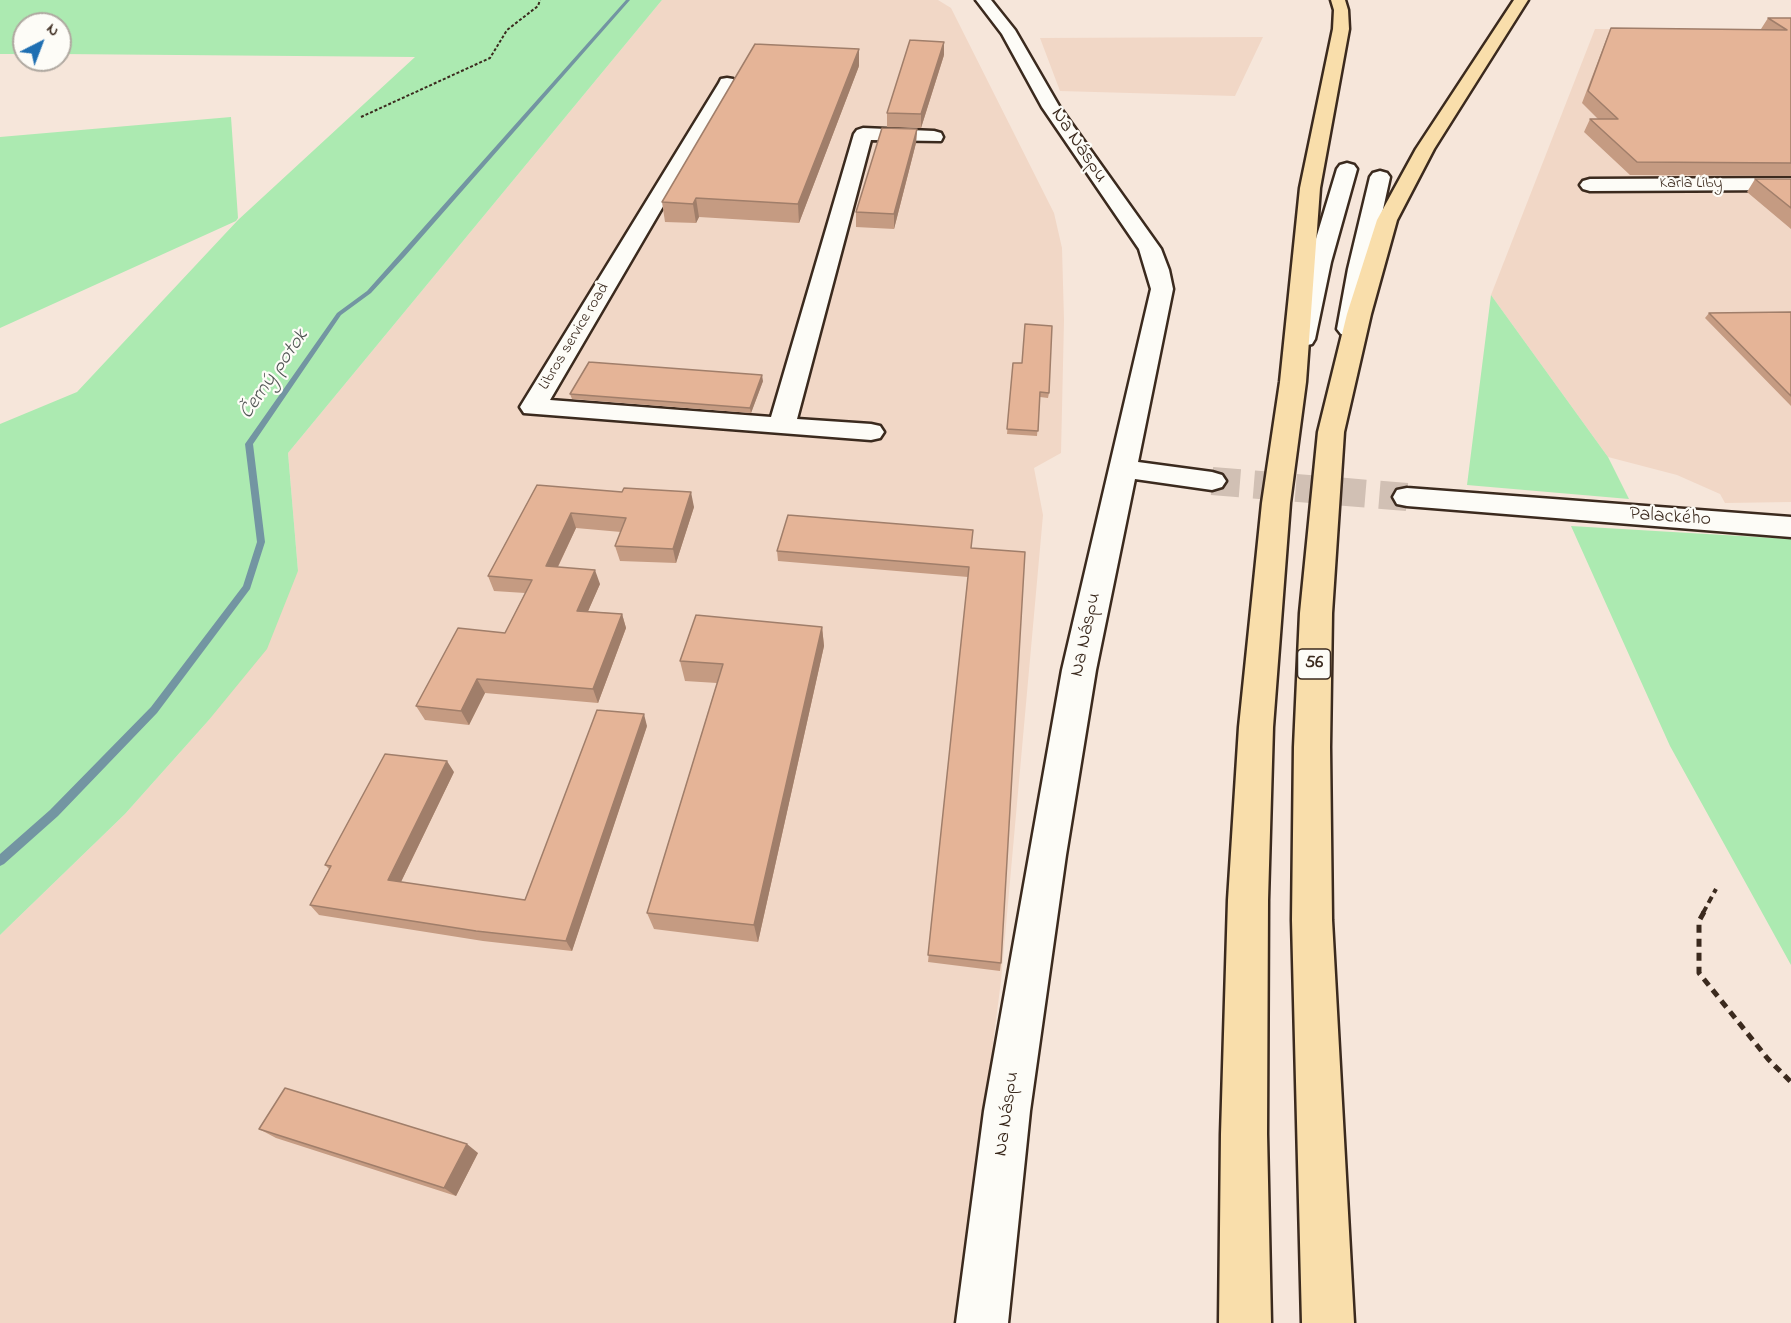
<!DOCTYPE html>
<html>
<head>
<meta charset="utf-8">
<style>
	body { margin:0 }
	#map { position:relative; width:1791px; height:1323px; overflow:hidden; background:#f6e6da; font-family:"Indie Flower",sans-serif }
	canvas { display:block }
	.north { position:absolute; left:12px; top:12px; width:60px; height:60px; box-sizing:border-box; background:#fdfcf7; border:2px solid #afa8a0; border-radius:50%; rotate:42deg; font-size:16px; font-weight:700; line-height:24px; text-align:center; color:#3b2a1e }
	.north::after { content:''; display:block; margin:auto; width:21px; height:27px; background:#1f6fb2; clip-path:polygon(50% 0,100% 100%,50% 72%,0 100%) }
</style>
</head>
<body>
<div id="map">
<canvas width="1791" height="1323"></canvas>
<div class="north">N</div>
</div>
<script>
const c = document.querySelector('canvas').getContext('2d');
c.lineJoin = 'round';
function fill(path, color) {
  c.fillStyle = color;
  c.fill(path, 'evenodd');
}
function toPath(rows) {
  const path = new Path2D();
  for (const r of rows) {
    path.moveTo(r[0], r[1]);
    for (let i = 2; i < r.length; i += 2) path.lineTo(r[i], r[i + 1]);
  }
  return path;
}
function trace(path, color, width, dash) {
  c.strokeStyle = color;
  c.lineWidth = width;
  c.lineCap = dash ? 'butt' : 'round';
  c.setLineDash(dash || []);
  c.stroke(path);
}
function drawText(font, color, halo, rows, align = 'center') {
  c.font = font + ' "Indie Flower",sans-serif';
  c.lineWidth = 4.5;
  c.setLineDash([]);
  c.textBaseline = 'middle';
  c.strokeStyle = halo;
  c.fillStyle = color;
  for (const [text, x, y, turn = 0] of rows) {
    c.save();
    c.translate(x, y);
    c.rotate((+turn || 0) * Math.PI / 180);
    c.textAlign = isNaN(turn) ? turn : align;
    if (halo) c.strokeText(text, 0, 0);
    c.fillText(text, 0, 0);
    c.restore();
  }
}
fill(toPath([
	[662,0,938,0,951,8,1054,213,1062,248,1064,320,1061,453,1034,468,1043,515,1001,981,957,1323,0,1323,0,935,125,814,208,721,298,571,288,453],
	[1595,29,1791,30,1791,502,1725,503,1720,494,1677,475,1608,457,1491,295],
	[1263,37,1235,96,1060,91,1040,38]
]), '#f1d7c6');
fill(toPath([
	[0,0,662,0,288,453,298,571,267,649,208,721,125,814,0,935,0,424,77,392,238,220,415,57,60,54,60,24,24,24,24,54,0,54],
	[231,117,238,218,236,221,0,328,0,137],
	[1491,295,1608,457,1629,499,1467,485],
	[1571,526,1791,539,1791,965,1670,746]
]), '#aceab1');
fill(toPath([
	[626,0,630,0,405,256,371,293,341,315,253,444,265,542,250,589,157,713,58,816,4,864,0,866,0,854,50,810,151,707,243,586,257,542,245,444,337,313,367,291,626,0]
]), '#7395a2');
trace(toPath([
	[1212,481,1407,497]
]), '#d1c0b4', 28, [28, 14]);
const minor = toPath([
	[976,0,991,0,1015,30,1059,106,1161,249,1169,270,1173,289,1138,462,1212,472,1222,475,1226,481,1222,487,1212,490,1135,479,1096,670,1066,855,1030,1111,1008,1323,956,1323,984,1111,1062,670,1151,289,1139,249,1042,107,1002,34,976,0],
	[727,78,733,79,735,83,550,400,771,417,854,134,857,130,863,128,934,131,941,133,943,137,941,141,871,140,797,419,871,424,880,426,884,432,880,438,871,440,524,413,520,407,719,83,721,79,727,78],
	[1347,163,1354,165,1357,169,1331,262,1315,339,1312,344,1303,346,1294,344,1291,339,1309,262,1337,169,1340,165,1347,163],
	[1380,171,1387,173,1390,177,1370,269,1361,329,1357,334,1349,336,1341,334,1337,329,1348,269,1370,177,1373,173,1380,171],
	[1791,178,1791,190,1590,191,1583,189,1580,185,1583,181,1590,179,1791,178],
	[1407,488,1791,517,1791,537,1407,506,1397,504,1393,497,1397,490,1407,488]
]);
const highway = toPath([
	[1331,0,1345,0,1348,10,1349,29,1320,188,1306,382,1290,503,1273,727,1268,900,1267,1134,1271,1323,1219,1323,1221,1134,1228,900,1239,727,1262,503,1280,382,1300,188,1333,29,1334,10,1331,0],
	[1514,0,1528,0,1434,149,1397,220,1371,314,1344,432,1332,613,1330,747,1332,920,1354,1323,1302,1323,1292,920,1294,747,1300,613,1318,432,1347,314,1377,220,1416,149,1514,0]
]);
trace(minor, '#3b2a1e', 5);
trace(highway, '#3b2a1e', 5);
trace(toPath([
	[361,117,490,58,507,30,538,6,540,0]
]), '#3b2a1e', 2, [3, 2]);
trace(toPath([
	[1703,913,1716,889]
]), '#3b2a1e', 4, [7, 4.5]);
trace(toPath([
	[1704,912,1699,921,1699,973,1768,1059,1791,1082]
]), '#3b2a1e', 5, [8, 6]);
fill(minor, '#fdfcf7');
fill(highway, '#f9deab');
fill(toPath([
	[1768,18,1791,18,1791,176,1630,175,1584,132,1590,119,1598,119,1582,103,1606,40,1611,28,1763,30,1761,29],
	[944,55,921,128,887,127,887,113],
	[859,66,799,223,699,217,696,223,665,222,662,202],
	[917,129,916,143,894,229,856,227,856,212],
	[1755,179,1791,179,1791,229,1747,192],
	[1791,312,1791,406,1705,318,1709,313],
	[1013,363,1049,393,1048,398,1040,397,1037,436,1007,434],
	[763,381,751,413,572,399,570,394],
	[537,485,694,507,676,563,620,561,615,546,621,532,576,528,558,567,600,584,588,611,622,614,626,628,598,703,485,693,469,725,425,720,416,706,505,633,525,593,494,591,488,576],
	[972,548,1001,963,1000,971,928,962,968,577,778,561,777,551],
	[822,627,824,646,758,942,654,929,647,913,717,683,685,681,680,661],
	[647,726,572,951,483,941,319,915,310,905,329,869,325,865,454,772,401,882,525,900],
	[259,1129,478,1153,456,1196,276,1138]
]), '#c59b82');
fill(toPath([
	[944,42,944,55,921,128,921,114],
	[859,49,859,66,799,223,798,204],
	[917,129,916,143,894,229,894,214],
	[696,198,699,217,696,223,693,204],
	[762,375,763,381,751,413,750,408],
	[691,492,694,507,676,563,673,549],
	[571,513,576,528,551,581,546,566],
	[595,570,600,584,582,625,577,611],
	[622,614,626,628,598,703,593,689],
	[822,627,824,646,758,942,754,925],
	[477,679,485,693,469,725,461,711],
	[644,714,647,726,572,951,566,941],
	[447,761,454,772,397,890,388,880],
	[467,1144,478,1153,456,1196,444,1188]
]), '#a07e6a');
const building = toPath([
	[1768,18,1791,18,1791,163,1637,162,1590,119,1618,119,1588,91,1611,28,1787,30,1768,18],
	[910,40,944,42,921,114,887,113,910,40],
	[755,44,859,49,798,204,696,198,693,204,662,202,755,44],
	[882,128,917,129,894,214,856,212,882,128],
	[1755,179,1791,179,1791,208,1755,179],
	[1791,312,1791,396,1709,313,1791,312],
	[1025,324,1052,326,1049,393,1040,392,1038,431,1007,429,1013,363,1022,363,1025,324],
	[589,362,762,375,750,408,570,394,589,362],
	[537,485,622,492,624,488,691,492,673,549,615,546,626,518,571,513,546,566,595,570,577,611,622,614,593,689,477,679,461,711,416,706,458,628,505,633,532,580,488,576,537,485],
	[788,515,973,530,971,548,1025,552,1001,963,928,955,969,567,777,551,788,515],
	[696,615,822,627,754,925,647,913,723,664,680,661,696,615],
	[597,710,644,714,566,941,476,931,310,905,331,866,325,865,385,754,447,761,388,880,525,900,597,710],
	[285,1088,467,1144,444,1188,259,1129,285,1088]
]);
fill(building, '#e5b497');
trace(building, '#a07e6a', 1.5);
drawText('16px', '#3b2a1e', '#fdfcf7', [
	["Karla Líby",1691,184],
	["Libros service road",575,337,-59]
]);
for (const [x, y, w] of [
	[1314,664,33]
]) {
  const box = new Path2D();
  box.roundRect(x - w / 2, y - 15, w, 30, 4.5);
  c.fillStyle = '#fdfcf7';
  c.fill(box);
  trace(box, '#3b2a1e', 1.5);
}
drawText('bold 18px', '#3b2a1e', null, [
	["56",1314,664]
]);
drawText('20px', '#3b2a1e', '#fdfcf7', [
	["Na Náspu",1078,146,56],
	["Palackého",1670,518,4],
	["Na Náspu",1087,635,-78],
	["Na Náspu",1008,1114,-82]
]);
drawText('italic 21px', '#525655', '#fdfcf7', [
	["Černý potok",275,375,-55]
]);
</script>
</body>
</html>
